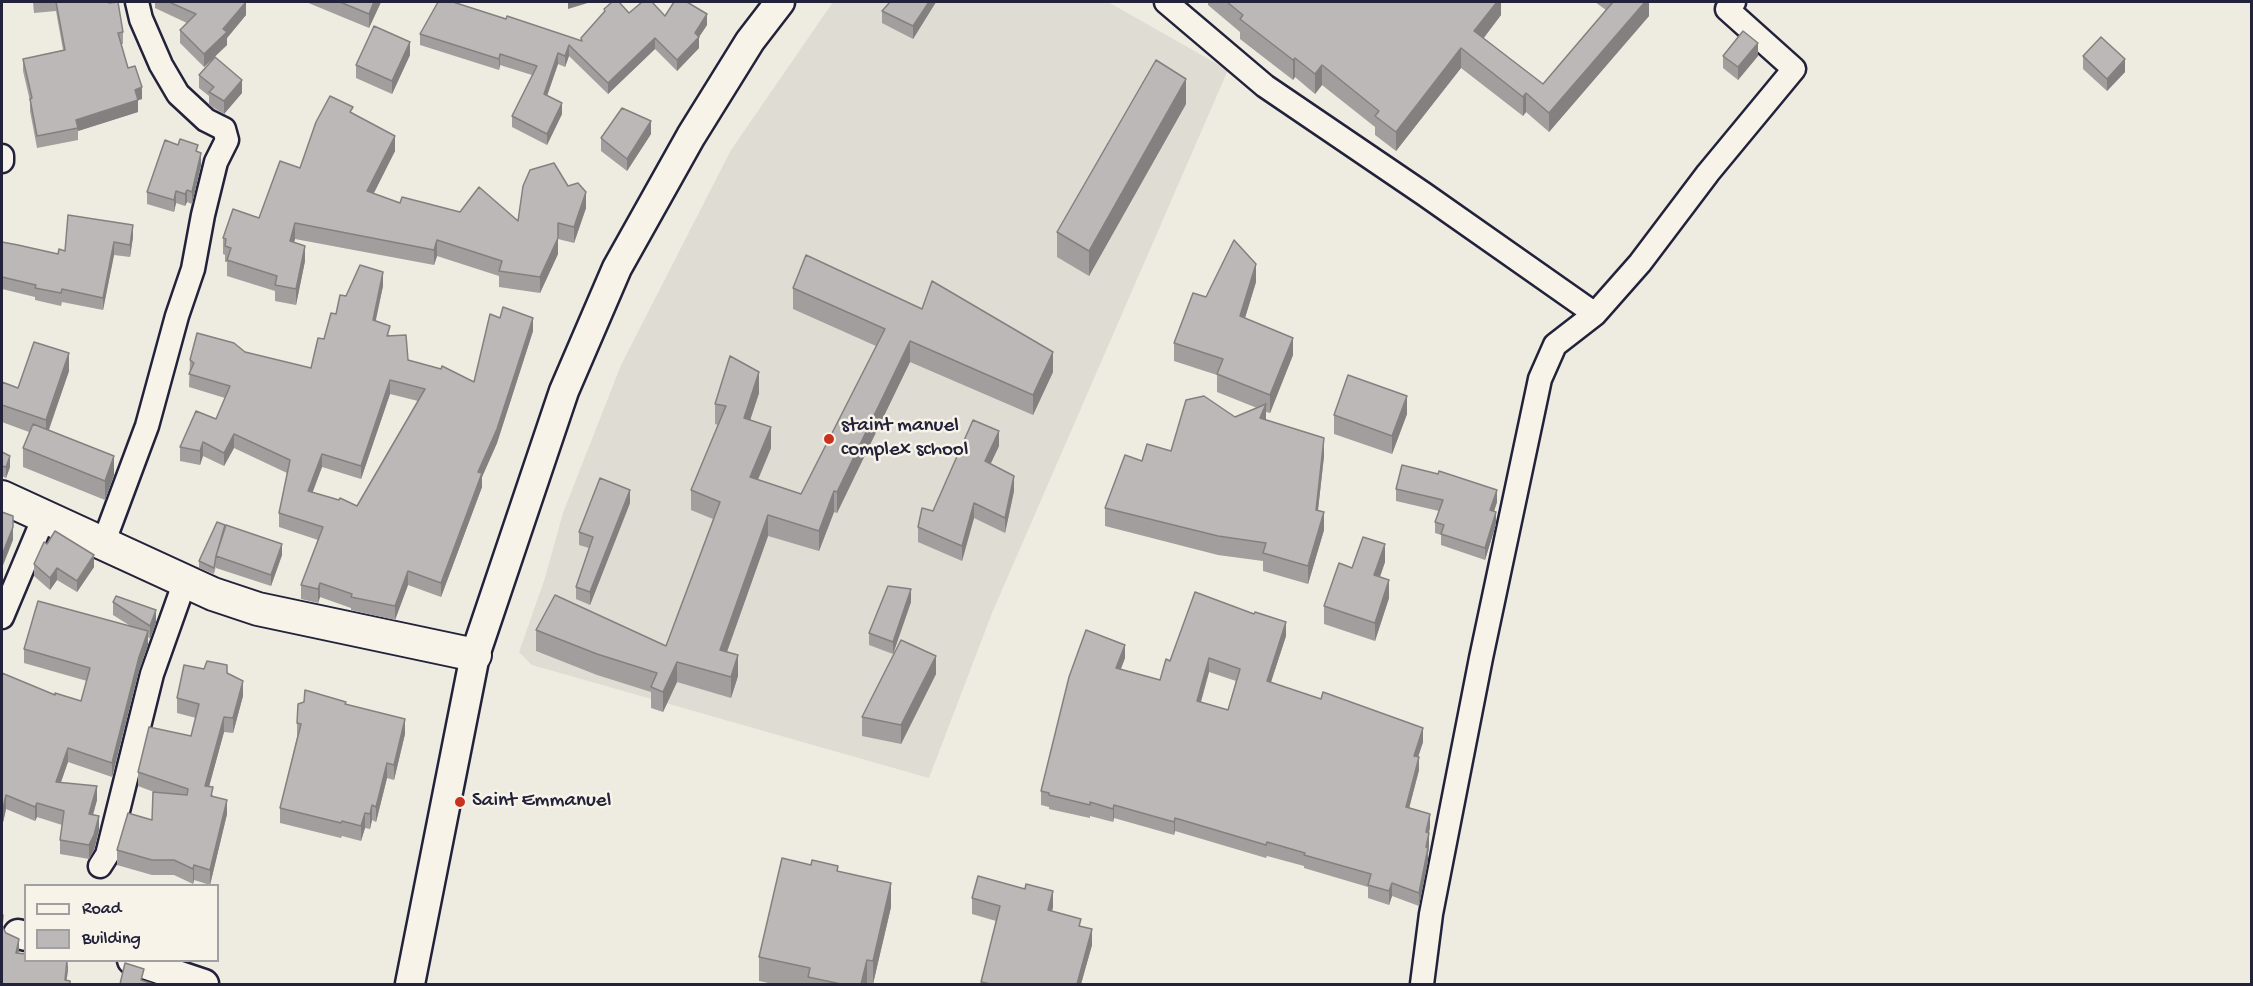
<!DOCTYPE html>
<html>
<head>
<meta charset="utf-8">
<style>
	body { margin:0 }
	#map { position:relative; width:2253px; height:986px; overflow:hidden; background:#eeebe1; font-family:"Gochi Hand",sans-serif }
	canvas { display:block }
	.frame { position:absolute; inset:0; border:3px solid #22223b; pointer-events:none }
	.legend { position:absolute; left:24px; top:884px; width:195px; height:78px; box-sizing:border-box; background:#f7f3e8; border:2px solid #a29fa3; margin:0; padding:8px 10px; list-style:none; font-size:18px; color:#22223b }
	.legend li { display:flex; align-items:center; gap:12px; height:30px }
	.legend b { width:30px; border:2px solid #a29fa3 }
</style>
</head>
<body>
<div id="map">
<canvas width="2253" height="986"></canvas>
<div class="frame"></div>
<ul class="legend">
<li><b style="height:8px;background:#f7f3e8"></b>Road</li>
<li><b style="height:16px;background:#bbb8b7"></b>Building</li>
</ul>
</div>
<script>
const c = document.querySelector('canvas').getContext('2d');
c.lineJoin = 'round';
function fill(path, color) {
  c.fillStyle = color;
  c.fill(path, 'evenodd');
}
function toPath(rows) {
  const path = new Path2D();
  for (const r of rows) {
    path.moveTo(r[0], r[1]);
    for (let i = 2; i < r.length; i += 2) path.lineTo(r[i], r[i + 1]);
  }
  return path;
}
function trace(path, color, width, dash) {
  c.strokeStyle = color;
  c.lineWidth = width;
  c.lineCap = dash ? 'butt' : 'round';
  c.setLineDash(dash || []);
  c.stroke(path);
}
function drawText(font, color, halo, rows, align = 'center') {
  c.font = font + ' "Gochi Hand",sans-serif';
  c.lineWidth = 5;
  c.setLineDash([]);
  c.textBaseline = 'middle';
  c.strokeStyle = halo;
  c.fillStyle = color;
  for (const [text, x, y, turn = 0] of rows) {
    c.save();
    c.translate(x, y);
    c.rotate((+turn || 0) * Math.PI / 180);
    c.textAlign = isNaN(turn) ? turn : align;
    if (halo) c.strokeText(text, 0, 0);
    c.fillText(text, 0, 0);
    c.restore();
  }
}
fill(toPath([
	[833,2,1108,2,1228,70,992,613,929,778,532,665,519,652,544,581,563,513,621,365,731,150]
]), '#dfdcd4');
const minor = toPath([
	[1166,2,1265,86,1424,194,1595,314],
	[2,156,2,161],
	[103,544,147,426,177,316,193,269,203,215,216,162,227,140,224,129,206,120,178,94,161,65,141,19,137,2],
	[2,617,44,517],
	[100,866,107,855,152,674,185,581],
	[1422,984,1431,914,1481,658,1540,379,1555,345,1595,314,1640,263,1708,173,1794,69,1727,9,1734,2]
]);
const tertiary = toPath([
	[18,934,26,936],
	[132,960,204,984],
	[410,984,475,655,564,391,617,268,691,136,750,41,780,2]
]);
const secondary = toPath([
	[2,497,213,594,258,609,475,655]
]);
trace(minor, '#22223b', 27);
trace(tertiary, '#22223b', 33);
trace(secondary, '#22223b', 36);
trace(minor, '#f7f3e8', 22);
trace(tertiary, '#f7f3e8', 28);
trace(secondary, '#f7f3e8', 32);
fill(toPath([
	[33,2,109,2,123,32,123,44,121,44,128,68,142,99,138,100,138,112,78,131,78,140,37,148,30,111,30,101,23,71,23,59,63,50,56,11,34,13],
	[155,2,245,2,246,15,227,38,227,45,204,67,180,43,180,30,187,23,155,8],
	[306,2,381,2,369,28],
	[890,2,936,2,913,39,882,23,882,11],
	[1208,2,1501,2,1501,15,1484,38,1543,84,1606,10,1595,2,1649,2,1649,16,1549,132,1526,112,1523,116,1461,68,1396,151,1375,135,1375,127,1322,85,1315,94,1295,77,1293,80,1240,39,1240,32,1208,5],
	[604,9,629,13,665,16,707,25,699,37,699,48,677,71,655,49,608,94,569,56,565,67,558,64,547,95,562,114,547,145,512,127,512,116,532,75,500,65,499,70,420,45,420,34,506,19,581,41,581,38,604,12],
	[410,55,392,94,356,78,356,65],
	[1723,56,1758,56,1738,80,1723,68],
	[2083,56,2125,72,2107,91,2083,69],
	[199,75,242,93,224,114,209,105,209,96,199,88],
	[1186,104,1089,276,1057,257,1057,232],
	[353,114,395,151,373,194,400,203,518,221,568,186,586,208,574,243,558,239,558,254,540,293,499,287,499,276,437,256,434,265,295,239,294,242,305,261,296,305,275,301,275,291,227,276,227,262,225,262,225,255,223,254,223,238,259,218,300,168],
	[651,134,627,171,601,151,601,138],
	[198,152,201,165,192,204,187,202,185,206,176,203,174,212,147,204,147,192],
	[133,237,130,257,114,255,103,310,62,302,61,306,35,300,35,297,2,289,2,242,58,254,65,251],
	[1256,282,1245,318,1293,355,1270,413,1266,412,1266,420,1324,456,1318,510,1324,530,1308,584,1263,571,1263,561,1218,555,1105,526,1105,508,1142,461,1171,451,1235,417,1257,408,1217,392,1217,375,1174,361,1174,343,1206,297],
	[383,286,375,321,390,336,408,360,474,382,533,331,497,443,482,477,482,487,441,597,408,585,395,620,351,610,351,608,320,597,318,603,301,599,301,585,318,540,279,527,279,513,287,473,234,448,224,466,203,456,200,465,180,461,180,447,216,419,225,398,189,387,190,360,245,352,311,368,336,314,346,296],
	[390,394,418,401,357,506,312,492,322,467,361,479],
	[793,288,1053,372,1033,415,910,362,837,513,834,512,819,551,768,536,727,652,738,676,731,698,677,682,663,712,651,708,651,692,597,675,536,651,536,630,666,646,713,519,691,510,691,490,718,425,715,424,715,404,759,393,750,420,771,448,758,480,801,494,876,346,793,309],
	[69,371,49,430,114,475,105,500,23,467,23,448,29,432,2,422,2,382,18,388],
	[1407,414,1392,454,1334,434,1334,415],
	[999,446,990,464,1014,491,1005,533,974,518,962,561,918,542,918,527],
	[2,452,10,467,6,478,2,476],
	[1396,489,1497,502,1494,512,1496,524,1485,560,1441,545,1441,535,1435,533,1435,522,1439,511,1396,501],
	[630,503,590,605,576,599,576,587,589,548,579,545,579,532],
	[225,530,282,555,271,586,216,568,216,566,214,574,199,568,199,561],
	[1385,562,1380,577,1389,598,1375,641,1324,624,1324,606,1352,568],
	[34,564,94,567,77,592,57,580,50,590,34,576],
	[113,602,156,623,150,639,148,637,148,645,139,671,112,777,68,762,61,782,97,800,93,815,99,830,94,850,89,859,60,854,60,840,62,825,37,817,35,821,6,809,2,827,2,673,55,695,81,701,87,681,24,663,24,649,132,627,113,615],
	[911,602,893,654,869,645,869,633],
	[1286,636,1271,682,1423,742,1418,757,1419,770,1409,808,1430,827,1429,833,1429,846,1428,854,1428,861,1419,906,1392,896,1389,905,1368,898,1368,887,1304,868,1304,866,1267,856,1266,858,1175,831,1174,835,1114,818,1113,822,1090,816,1090,818,1049,809,1049,807,1041,805,1041,791,1125,658,1121,669,1160,680,1170,661],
	[1209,672,1236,681,1228,710,1201,702],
	[227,673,243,696,233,733,224,732,209,787,213,796,227,814,210,885,194,880,193,884,174,875,152,875,117,865,117,850,152,820,154,792,138,786,138,772,191,736,196,718,177,713,177,698],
	[936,674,901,744,862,736,862,717],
	[346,704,405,734,394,780,387,778,376,822,372,820,370,829,365,828,361,841,342,836,341,838,280,823,280,808,297,737,297,723],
	[838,871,891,907,873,984,773,984,759,981,759,957],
	[972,898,1053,907,1052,911,1081,926,1092,945,1081,984,981,984,996,921,972,914]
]), '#a19e9d');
fill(toPath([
	[246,2,246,15,227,38,227,45,204,67,204,54,223,29],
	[374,2,381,2,369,28,369,14],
	[568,2,591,2,568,9],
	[929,2,936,2,913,39,913,26],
	[1497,2,1501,2,1501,15,1474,50,1474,31],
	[1645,2,1649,2,1649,16,1549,132,1549,113],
	[707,14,707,25,699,37,699,48,677,71,677,60],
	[655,38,655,49,608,94,608,83],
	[410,42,410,55,392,94,392,81],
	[1758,43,1758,56,1738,80,1738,67],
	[569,45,569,56,565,67,565,56],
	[1461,48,1461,68,1396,151,1396,132],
	[558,53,558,64,544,105,544,94],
	[500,54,500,65,499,70,499,59],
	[1295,58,1295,77,1293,80,1293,60],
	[2125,59,2125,72,2107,91,2107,79],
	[1322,65,1322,85,1315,94,1315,74],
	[1186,79,1186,104,1089,276,1089,251],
	[242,80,242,93,224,114,224,101],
	[142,87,142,99,135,101,135,90],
	[1526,93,1526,112,1523,116,1523,97],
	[138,100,138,112,78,131,76,120],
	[562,103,562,114,547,145,547,134],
	[651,121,651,134,627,171,627,159],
	[395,136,395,151,367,207,367,191],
	[201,153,201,165,192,204,192,192],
	[187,190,187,202,185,206,185,194],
	[176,191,176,203,174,212,174,200],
	[586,192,586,208,574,243,574,227],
	[295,223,295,239,290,257,290,241],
	[133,225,133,237,130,257,130,245],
	[558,238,558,254,540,293,540,277],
	[437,240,437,256,434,265,434,250],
	[114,242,114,255,103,310,103,298],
	[305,246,305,261,296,305,296,289],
	[1256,264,1256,282,1240,334,1240,316],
	[383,272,383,286,373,334,373,320],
	[533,318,533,331,497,443,482,477,482,487,441,597,441,583,478,472],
	[1293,338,1293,355,1270,413,1270,395],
	[910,341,910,362,837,513,837,492],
	[1053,352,1053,372,1033,415,1033,395],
	[69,353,69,371,46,437,46,420],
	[759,372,759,393,744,439,744,418],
	[390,380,390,394,361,479,361,466],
	[1407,396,1407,414,1392,454,1392,436],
	[1266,404,1266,422,1260,418],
	[771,427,771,448,750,498,750,477],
	[999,431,999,446,985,476,985,461],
	[234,434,234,448,224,466,224,453],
	[1324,438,1324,456,1316,528,1316,510],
	[203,442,203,456,200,465,200,451],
	[322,454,322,467,308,505,308,491],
	[10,456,10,467,6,478,6,467],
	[114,456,114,475,105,500,105,481],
	[1014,476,1014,491,1005,533,1005,518],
	[630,490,630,503,590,605,590,592],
	[1497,490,1497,502,1490,522,1490,510],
	[834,491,834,512,819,551,819,531],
	[974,503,974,518,962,561,962,546],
	[1324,512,1324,530,1308,584,1308,566],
	[1496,512,1496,524,1485,560,1485,548],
	[768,515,768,536,720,671,720,650],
	[13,516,13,540,2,568,2,555],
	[282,544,282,555,271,586,271,575],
	[1385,544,1385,562,1374,593,1374,575],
	[94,555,94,567,77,592,77,581],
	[57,568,57,580,50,590,50,578],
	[408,571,408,585,395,620,395,606],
	[1389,580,1389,598,1375,641,1375,623],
	[320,583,320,597,318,603,318,589],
	[911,589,911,602,893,654,893,642],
	[156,610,156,623,150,639,150,626],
	[1286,622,1286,636,1267,694,1267,681],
	[148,631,148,645,139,671,112,777,112,763,139,657],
	[1125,645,1125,658,1116,681,1116,668],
	[738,655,738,676,731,698,731,677],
	[936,656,936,674,901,744,901,725],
	[1209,658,1209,672,1197,715,1197,701],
	[677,662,677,682,663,712,663,692],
	[243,681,243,696,233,733,233,718],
	[224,717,224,732,205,801,205,786],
	[405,719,405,734,394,780,394,765],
	[1423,728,1423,742,1414,769,1414,756],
	[68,748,68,762,56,796,56,782],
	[1419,757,1419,770,1406,820,1406,807],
	[387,763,387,778,376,822,376,807],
	[97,786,97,800,89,828,89,814],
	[6,795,6,809,2,827,2,813],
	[227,800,227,814,210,885,210,870],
	[37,803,37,817,35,821,35,807],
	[372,805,372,820,370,829,370,814],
	[1114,805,1114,818,1113,822,1113,809],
	[365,813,365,828,361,841,361,826],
	[1430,814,1430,827,1426,845,1426,832],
	[99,816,99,830,94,850,89,859,89,845],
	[1175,818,1175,831,1174,835,1174,822],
	[1429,833,1429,846,1428,854,1428,861,1419,906,1419,893,1426,847],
	[194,865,194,880,193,884,193,869],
	[891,883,891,907,873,984,873,961],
	[1392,883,1392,896,1389,905,1389,891],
	[1053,891,1053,907,1048,926,1048,910],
	[1092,929,1092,945,1081,984,1077,984],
	[19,939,19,951,16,965,16,953],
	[68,960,68,971,66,984,65,980],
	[867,960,867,984,861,984]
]), '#838180');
const building = toPath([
	[56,2,109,2,109,3,118,2,123,32,118,33,128,68,135,66,142,87,135,90,138,100,76,120,78,128,37,136,30,99,32,98,23,59,65,50,56,2],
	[169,2,246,2,223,29,227,32,204,54,180,30,196,14,169,2],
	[340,2,374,2,369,14,340,2],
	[438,2,453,2,506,19,507,16,582,41,581,38,605,11,604,9,612,2,619,2,629,13,642,2,652,2,665,16,674,2,687,2,707,14,695,33,699,37,677,60,655,38,608,83,569,45,565,56,558,53,544,94,562,103,547,134,512,116,537,66,500,54,499,59,420,34,438,2],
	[890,2,929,2,913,26,882,11,890,2],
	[1227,2,1497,2,1474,31,1543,84,1613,2,1645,2,1549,113,1526,93,1523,97,1461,48,1396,132,1375,116,1379,111,1322,65,1315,74,1295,58,1293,60,1240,19,1243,15,1227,2],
	[374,26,410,42,392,81,356,65,374,26],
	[1743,31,1758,43,1738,67,1723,56,1743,31],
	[2101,37,2125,59,2107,79,2083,56,2101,37],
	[215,57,242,80,224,101,209,92,214,87,199,75,215,57],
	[1156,60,1186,79,1089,251,1057,232,1156,60],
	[330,96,353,107,350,112,395,136,367,191,400,203,402,197,460,212,479,187,518,221,523,186,530,170,554,163,568,186,578,183,586,192,574,227,558,223,558,238,540,277,499,271,502,261,437,240,434,250,295,223,290,241,305,246,296,289,275,285,277,276,227,260,231,248,225,246,226,239,223,238,233,209,259,218,280,161,300,168,316,122,330,96],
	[622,108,651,121,627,159,601,138,622,108],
	[180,139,198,145,196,151,201,153,192,192,187,190,185,194,176,191,174,200,147,192,165,140,178,145,180,139],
	[68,215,133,225,130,245,114,242,103,298,62,289,61,293,35,288,36,285,2,277,2,242,18,245,58,254,59,249,65,251,68,215],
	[1234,240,1256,264,1240,316,1293,338,1270,395,1217,374,1223,359,1174,343,1193,293,1206,297,1234,240],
	[806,255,922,309,932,281,1053,352,1033,395,910,341,837,492,834,491,819,531,768,515,720,650,738,655,731,677,677,662,663,692,651,687,657,673,597,654,536,630,555,595,666,646,720,502,691,490,726,406,715,404,730,356,759,372,744,418,771,427,750,477,801,494,885,329,793,288,806,255],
	[360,265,383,272,373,320,390,326,387,336,406,335,408,360,441,369,442,366,474,382,490,314,500,318,503,307,533,318,497,429,478,472,482,473,441,583,408,571,395,606,351,597,352,594,320,583,318,589,301,585,323,527,279,513,290,460,234,434,224,453,203,442,200,451,180,447,196,411,216,419,230,386,189,374,194,363,190,360,197,333,234,343,245,352,311,368,318,338,324,339,331,313,336,314,340,295,346,296,360,265],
	[390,380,425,389,357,506,340,498,339,500,308,491,322,454,361,466,390,380],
	[34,342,69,353,46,420,2,405,2,382,18,388,34,342],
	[1348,375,1407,396,1392,436,1334,415,1348,375],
	[1204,396,1235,417,1266,404,1260,418,1324,438,1316,510,1324,512,1308,566,1263,553,1266,543,1218,536,1105,508,1125,455,1142,461,1147,444,1171,451,1186,400,1204,396],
	[973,420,999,431,985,461,1014,476,1005,518,974,503,962,546,918,527,922,508,933,511,973,420],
	[33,424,114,456,105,481,23,448,33,424],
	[2,452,10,456,6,467,2,466,2,452],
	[1402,465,1438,474,1439,471,1497,490,1490,510,1496,512,1485,548,1441,534,1444,525,1435,522,1443,500,1396,489,1402,465],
	[600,478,630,490,590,592,576,587,593,537,579,532,600,478],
	[2,512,13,516,13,527,2,555,2,512],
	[217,522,225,525,216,556,214,568,199,561,217,522],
	[226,525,282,544,271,575,216,556,226,525],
	[55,531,94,555,77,581,57,568,50,578,34,564,44,542,47,544,55,531],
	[1363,537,1385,544,1374,575,1389,580,1375,623,1324,606,1339,563,1352,568,1363,537],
	[888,586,911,589,893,642,869,633,888,586],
	[1195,592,1254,614,1255,612,1286,622,1267,681,1321,699,1323,692,1423,728,1414,756,1419,757,1406,807,1430,814,1426,832,1429,833,1426,847,1428,848,1419,893,1392,883,1389,891,1368,885,1371,874,1304,855,1305,853,1267,842,1266,845,1175,818,1174,822,1114,805,1113,809,1090,802,1090,805,1049,795,1049,793,1041,791,1069,677,1086,630,1125,645,1116,668,1160,680,1166,659,1170,661,1195,592],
	[1209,658,1240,669,1228,710,1197,701,1209,658],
	[116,596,156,610,150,626,113,602,116,596],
	[38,601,148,631,139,657,112,763,68,748,56,782,97,786,89,814,99,816,94,835,89,845,60,840,64,811,37,803,35,807,6,795,2,813,2,673,55,695,55,693,81,701,90,668,24,649,38,601],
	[901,640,936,656,901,725,862,717,901,640],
	[207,661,227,665,227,673,243,681,233,718,224,717,205,786,213,787,211,796,227,800,210,870,194,865,193,869,174,860,152,860,117,850,128,813,152,820,153,792,187,795,188,789,138,772,149,727,191,736,199,704,177,698,184,665,204,669,207,661],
	[305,690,346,702,345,704,405,719,394,765,387,763,376,807,372,805,370,814,365,813,361,826,342,821,341,823,280,808,301,724,297,723,298,704,304,702,305,690],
	[782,858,811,865,812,860,838,866,837,871,891,883,873,961,867,960,861,984,841,984,808,977,810,968,759,957,782,858],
	[978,876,1025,889,1026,884,1053,891,1048,910,1081,919,1079,926,1092,929,1077,984,991,984,981,982,1000,906,972,898,978,876],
	[2,915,3,915,2,926,6,933,19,939,16,953,26,954,26,960,67,960,65,980,70,981,70,984,2,984,2,915],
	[125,963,144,969,141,980,153,984,120,984,125,963]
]);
fill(building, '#bbb8b7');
trace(building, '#838180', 1.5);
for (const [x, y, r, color] of [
	[829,439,6,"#c8321e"],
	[460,802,6,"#c8321e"]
]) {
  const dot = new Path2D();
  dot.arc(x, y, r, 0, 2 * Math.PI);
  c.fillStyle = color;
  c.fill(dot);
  trace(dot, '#f7f3e8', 2);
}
drawText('21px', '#22223b', '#f7f3e8', [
	["staint manuel",841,427],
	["complex school",841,451],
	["Saint Emmanuel",472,802]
], 'left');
</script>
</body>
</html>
